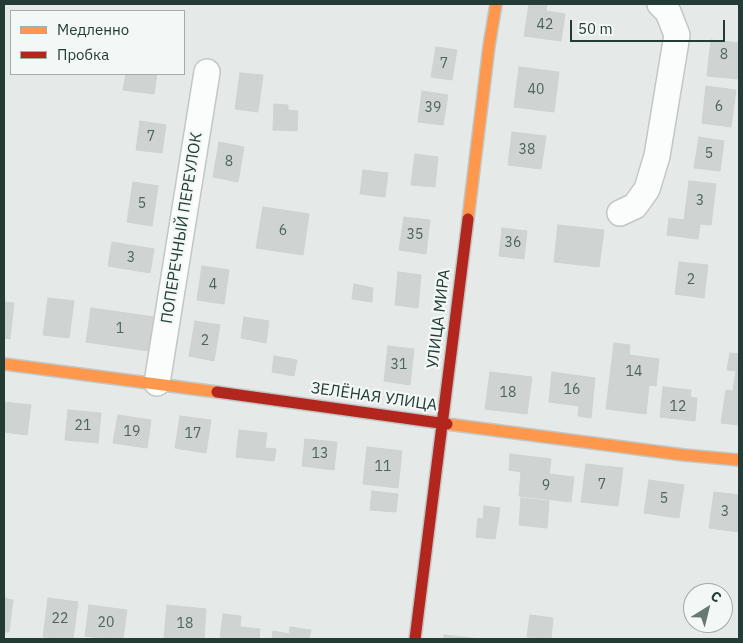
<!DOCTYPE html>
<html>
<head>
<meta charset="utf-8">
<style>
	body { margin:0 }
	#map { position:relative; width:743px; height:643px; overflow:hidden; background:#e5eae8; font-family:"IBM Plex Sans",sans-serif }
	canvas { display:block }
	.frame { position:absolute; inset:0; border:5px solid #233c36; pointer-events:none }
	.legend { position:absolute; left:10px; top:10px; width:175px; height:65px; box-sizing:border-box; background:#f3f8f6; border:1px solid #a0ada9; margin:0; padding:6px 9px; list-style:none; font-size:15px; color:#233c36 }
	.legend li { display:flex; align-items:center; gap:10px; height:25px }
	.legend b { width:25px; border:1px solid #a0ada9 }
	.north { position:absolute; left:683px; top:583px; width:50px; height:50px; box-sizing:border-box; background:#f3f8f6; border:1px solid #a0ada9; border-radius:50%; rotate:36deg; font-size:14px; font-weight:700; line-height:20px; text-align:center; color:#233c36 }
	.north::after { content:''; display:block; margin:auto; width:18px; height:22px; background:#677974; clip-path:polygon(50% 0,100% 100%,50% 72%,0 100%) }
	.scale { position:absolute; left:570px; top:20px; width:155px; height:22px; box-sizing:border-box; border:2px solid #233c36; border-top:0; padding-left:6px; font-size:15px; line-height:18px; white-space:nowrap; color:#233c36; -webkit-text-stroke:4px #f3f8f6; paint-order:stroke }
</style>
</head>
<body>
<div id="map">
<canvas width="743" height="643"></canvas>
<div class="frame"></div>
<ul class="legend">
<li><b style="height:6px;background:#ff974d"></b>Медленно</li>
<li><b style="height:6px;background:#b3261e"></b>Пробка</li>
</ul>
<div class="north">С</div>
<div class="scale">50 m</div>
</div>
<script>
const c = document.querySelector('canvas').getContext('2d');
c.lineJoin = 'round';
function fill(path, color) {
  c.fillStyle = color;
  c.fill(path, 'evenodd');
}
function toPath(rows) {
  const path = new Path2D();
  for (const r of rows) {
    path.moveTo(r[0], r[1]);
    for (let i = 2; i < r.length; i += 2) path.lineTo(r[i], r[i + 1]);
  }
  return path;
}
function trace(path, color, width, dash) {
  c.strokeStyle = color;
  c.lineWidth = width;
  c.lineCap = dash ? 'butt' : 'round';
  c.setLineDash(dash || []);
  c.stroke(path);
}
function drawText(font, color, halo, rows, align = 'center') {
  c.font = font + ' "IBM Plex Sans",sans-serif';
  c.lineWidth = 4.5;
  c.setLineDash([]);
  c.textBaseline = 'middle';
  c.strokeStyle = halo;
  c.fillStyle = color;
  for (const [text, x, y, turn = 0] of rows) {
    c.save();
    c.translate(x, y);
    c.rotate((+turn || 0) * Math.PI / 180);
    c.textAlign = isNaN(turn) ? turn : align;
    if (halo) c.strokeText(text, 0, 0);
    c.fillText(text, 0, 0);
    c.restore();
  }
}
const building = toPath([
	[529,4,547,4,546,11,565,14,561,41,524,36,529,4],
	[711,40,739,43,739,67,738,79,707,76,711,40],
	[436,47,457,50,452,80,431,77,436,47],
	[519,67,559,72,554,112,514,107,519,67],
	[240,73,263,75,258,112,235,109,240,73],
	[126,74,157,74,154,94,123,90,126,74],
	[706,86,736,90,731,127,702,123,706,86],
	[422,91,448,95,443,125,418,122,422,91],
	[274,104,288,105,288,110,298,111,297,131,273,130,274,104],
	[140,121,166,125,162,153,136,150,140,121],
	[512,132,546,136,541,169,508,165,512,132],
	[699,137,724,141,720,171,694,168,699,137],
	[219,142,244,147,238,182,213,177,219,142],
	[415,154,438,157,435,187,411,185,415,154],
	[363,170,388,173,385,197,360,194,363,170],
	[689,181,716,184,711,225,700,224,698,239,667,235,669,218,684,220,689,181],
	[133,182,158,186,152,226,127,222,133,182],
	[263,207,309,214,303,255,256,248,263,207],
	[404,217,430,220,426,254,399,250,404,217],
	[558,225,604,230,599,267,554,262,558,225],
	[502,228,527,231,524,259,499,256,502,228],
	[112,242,154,249,150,273,108,266,112,242],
	[679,262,708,265,704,298,675,294,679,262],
	[202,266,229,270,224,304,197,300,202,266],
	[398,272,421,275,418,308,395,305,398,272],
	[354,284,373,288,372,302,352,299,354,284],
	[48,298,74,301,69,338,43,335,48,298],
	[4,302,14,303,10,339,4,338,4,302],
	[91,308,154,317,149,351,86,342,91,308],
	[244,317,269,321,266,343,241,338,244,317],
	[195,321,220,325,214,361,189,356,195,321],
	[614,343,630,345,629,355,659,359,656,386,649,385,646,414,606,409,614,343],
	[388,346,414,349,410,385,384,381,388,346],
	[730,353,739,354,739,425,721,423,726,390,733,391,736,371,727,370,730,353],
	[274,356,297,360,294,376,272,372,274,356],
	[490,372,532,377,527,414,485,409,490,372],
	[552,372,595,378,591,418,578,416,579,406,549,402,552,372],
	[663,387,691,390,690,397,697,398,695,421,660,417,663,387],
	[4,402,31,405,27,435,4,432,4,402],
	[68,410,101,413,98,443,65,440,68,410],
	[118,415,151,420,147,448,113,443,118,415],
	[180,416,211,420,206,453,175,448,180,416],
	[239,430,267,433,265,448,276,449,274,461,236,457,239,430],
	[305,439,337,442,334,470,302,466,305,439],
	[367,447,402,451,398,488,363,484,367,447],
	[510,454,551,459,549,474,574,477,571,502,519,496,521,472,509,470,510,454],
	[586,464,623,468,618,506,581,502,586,464],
	[649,480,684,485,679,518,644,513,649,480],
	[372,491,398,494,396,512,370,510,372,491],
	[714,492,739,495,739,532,709,528,714,492],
	[521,498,549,501,547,528,519,525,521,498],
	[484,506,500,508,495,539,476,537,478,518,483,519,484,506],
	[4,598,13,600,9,632,4,632,4,598],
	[48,598,78,602,73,639,60,639,43,637,48,598],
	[89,605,127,610,123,639,111,639,85,636,89,605],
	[167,605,206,609,204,639,164,639,167,605],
	[223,614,241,616,240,627,260,629,259,639,220,639,223,614],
	[530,615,553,618,551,639,527,637,530,615],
	[290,627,311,630,309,639,272,639,273,631,289,634,290,627],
	[444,635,481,639,444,639,444,635]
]);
fill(building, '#cfd3d2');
trace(building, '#cdd3d1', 1);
const street = toPath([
	[620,213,635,206,647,189,657,156,677,35,668,12,660,4],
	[157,383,207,72]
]);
const slow = toPath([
	[468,219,489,46,496,4],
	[4,364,217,392],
	[447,424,684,455,739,460]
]);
const jam = toPath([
	[217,392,447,424],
	[415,639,468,219]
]);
trace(street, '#c2c7c5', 28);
trace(slow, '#c0c7c5', 14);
trace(jam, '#c0c7c5', 14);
trace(street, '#fbfcfc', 25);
trace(slow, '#ff974d', 11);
trace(jam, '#b3261e', 11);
drawText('14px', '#4e625d', null, [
	["42",545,25],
	["8",724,55],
	["7",444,64],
	["40",536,90],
	["6",719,107],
	["39",433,108],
	["7",151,137],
	["38",527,150],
	["5",709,154],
	["8",229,162],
	["3",700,201],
	["5",142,204],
	["6",283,231],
	["35",415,235],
	["36",513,243],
	["3",131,258],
	["2",691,280],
	["4",213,285],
	["1",120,329],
	["2",205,341],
	["31",399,365],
	["14",634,372],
	["16",572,390],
	["18",508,393],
	["12",678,407],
	["21",83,426],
	["19",132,432],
	["17",193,434],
	["13",320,454],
	["11",383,467],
	["7",602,485],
	["9",546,486],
	["5",664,499],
	["3",725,512],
	["22",60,619],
	["20",106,623],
	["18",185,624]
]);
drawText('16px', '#233c36', '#f3f8f6', [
	["ПОПЕРЕЧНЫЙ ПЕРЕУЛОК",182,228,-81],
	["УЛИЦА МИРА",439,319,-83],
	["ЗЕЛЁНАЯ УЛИЦА",374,397,8]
]);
</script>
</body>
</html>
